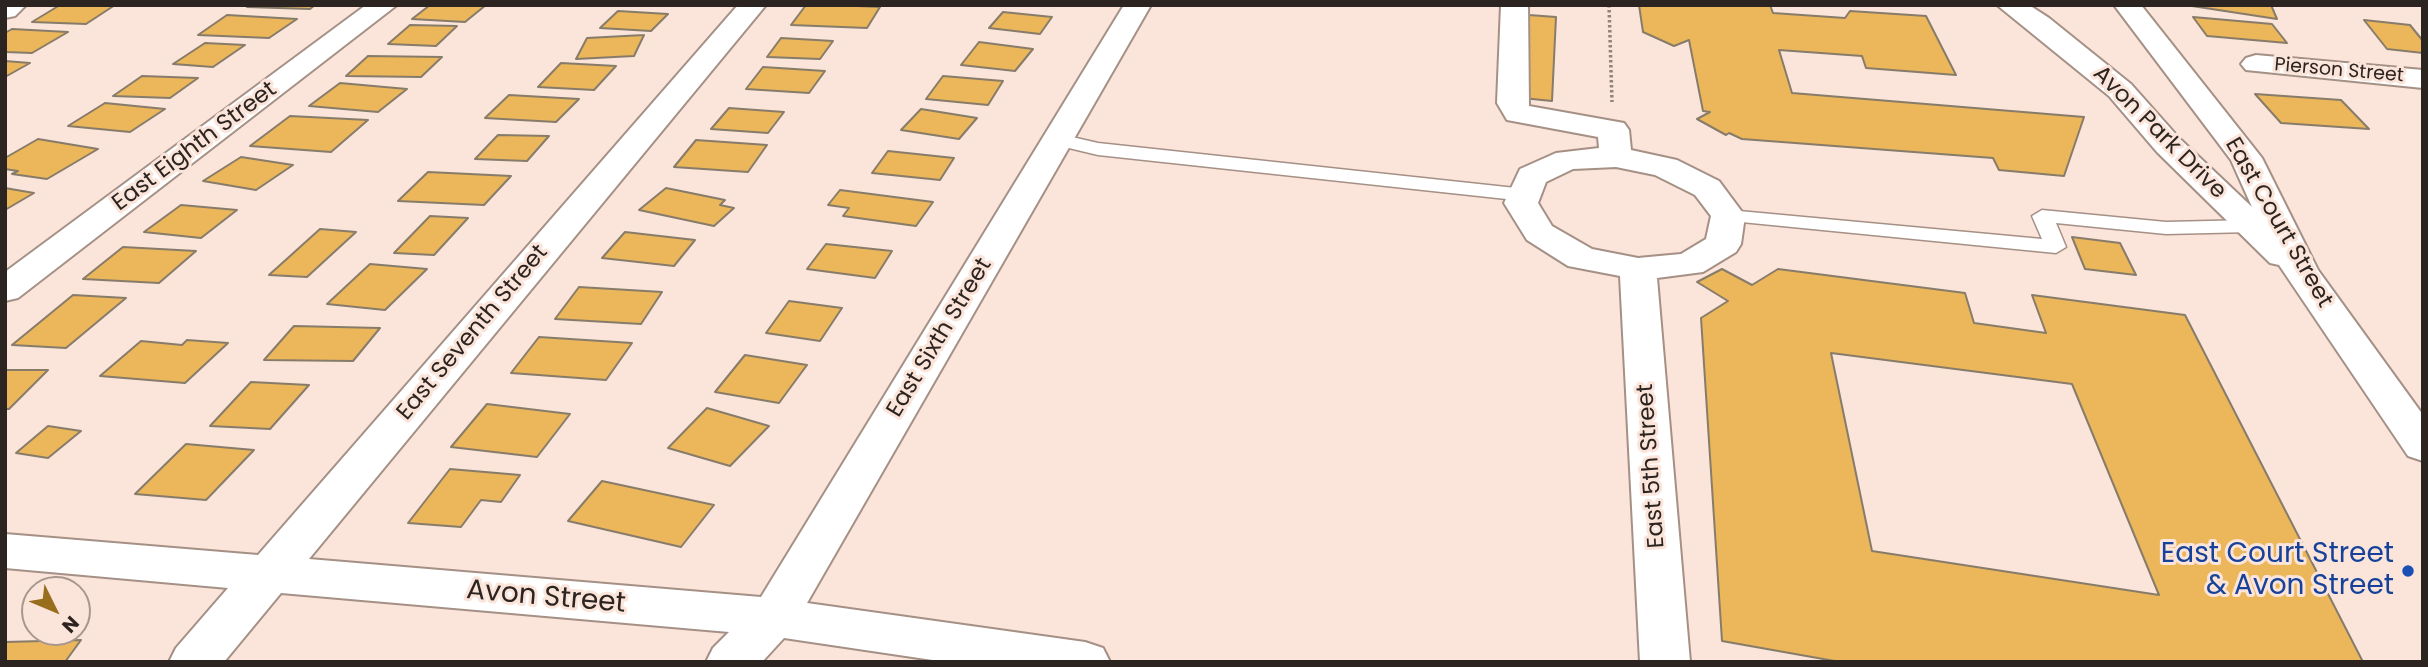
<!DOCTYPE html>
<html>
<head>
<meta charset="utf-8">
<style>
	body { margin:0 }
	#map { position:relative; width:2428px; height:667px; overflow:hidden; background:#fbe4d9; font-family:Poppins,sans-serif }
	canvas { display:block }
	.frame { position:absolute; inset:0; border:7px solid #2c2420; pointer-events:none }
	.north { position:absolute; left:21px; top:576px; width:70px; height:70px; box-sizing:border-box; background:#fbe4d9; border:2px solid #a8978f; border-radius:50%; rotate:133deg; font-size:19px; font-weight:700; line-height:28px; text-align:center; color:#2c2420 }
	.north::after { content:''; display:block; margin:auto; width:24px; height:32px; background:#986d1b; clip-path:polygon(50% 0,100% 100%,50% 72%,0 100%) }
</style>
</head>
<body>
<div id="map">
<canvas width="2428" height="667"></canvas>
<div class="frame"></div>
<div class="north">N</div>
</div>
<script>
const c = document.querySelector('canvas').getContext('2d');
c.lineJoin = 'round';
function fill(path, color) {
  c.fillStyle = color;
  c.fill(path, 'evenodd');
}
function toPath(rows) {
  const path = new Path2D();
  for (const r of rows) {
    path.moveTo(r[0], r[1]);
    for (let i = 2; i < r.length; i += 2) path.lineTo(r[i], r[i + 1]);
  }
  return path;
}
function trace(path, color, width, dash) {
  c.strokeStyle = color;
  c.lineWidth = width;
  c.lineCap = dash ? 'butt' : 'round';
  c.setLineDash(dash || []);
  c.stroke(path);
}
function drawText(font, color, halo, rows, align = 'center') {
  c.font = font + ' Poppins,sans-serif';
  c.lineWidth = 6;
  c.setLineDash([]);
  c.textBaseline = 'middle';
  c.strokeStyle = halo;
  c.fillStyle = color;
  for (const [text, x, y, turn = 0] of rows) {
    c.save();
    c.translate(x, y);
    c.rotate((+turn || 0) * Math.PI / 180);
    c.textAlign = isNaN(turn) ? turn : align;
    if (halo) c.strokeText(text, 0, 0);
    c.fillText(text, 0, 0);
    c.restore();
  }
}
const building = toPath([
	[60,5,115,5,86,24,32,22,60,5],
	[249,5,315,5,310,9,247,7,249,5],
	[430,5,486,5,465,22,412,19,430,5],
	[806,5,834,5,880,7,867,28,791,25,806,5],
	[1639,5,1770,5,1773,13,1845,18,1850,11,1926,16,1956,75,1866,68,1862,56,1779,50,1792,93,2084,117,2064,176,1999,170,1993,158,1742,139,1729,133,1726,135,1697,119,1710,112,1703,111,1689,40,1674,46,1643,32,1639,5],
	[2191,5,2271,5,2277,19,2192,6,2191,5],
	[618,11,668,14,651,31,600,28,618,11],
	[1003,12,1052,17,1040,34,989,28,1003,12],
	[227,15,297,19,269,38,198,35,227,15],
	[1529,15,1556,17,1552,101,1522,98,1529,15],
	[2193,17,2272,24,2287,43,2207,36,2193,17],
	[2364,20,2410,25,2423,41,2423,53,2387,49,2364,20],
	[410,25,457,26,436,46,388,44,410,25],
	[12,29,68,32,32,53,5,52,5,33,12,29],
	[644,35,634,56,576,59,587,38,644,35],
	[781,38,833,41,820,59,767,57,781,38],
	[979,42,1033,49,1015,71,961,65,979,42],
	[205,43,245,45,213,67,173,64,205,43],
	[368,56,442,57,421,77,346,76,368,56],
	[5,61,30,63,5,77,5,61],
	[561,63,616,66,594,90,538,87,561,63],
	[763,67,825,71,809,93,746,89,763,67],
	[142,76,198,78,170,98,113,96,142,76],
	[943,76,1003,81,988,105,926,99,943,76],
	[340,83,407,89,378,112,309,106,340,83],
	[2255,94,2341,100,2369,129,2281,123,2255,94],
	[509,95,579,99,556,122,485,118,509,95],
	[105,103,165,109,130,132,68,126,105,103],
	[729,108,784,112,768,133,711,129,729,108],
	[921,109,977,118,959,139,901,130,921,109],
	[290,116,368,120,331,152,250,146,290,116],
	[498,135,549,136,527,161,475,159,498,135],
	[38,139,98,149,47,179,12,174,18,171,5,169,5,158,38,139],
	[696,140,767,145,748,172,674,167,696,140],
	[888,151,954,158,940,180,872,173,888,151],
	[241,157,293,165,256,190,203,181,241,157],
	[428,172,511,176,484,205,398,201,428,172],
	[5,188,34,193,5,210,5,188],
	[666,188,725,200,720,205,734,208,714,226,639,210,666,188],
	[840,190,933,202,916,226,843,216,849,208,828,205,840,190],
	[181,205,237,210,201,238,144,232,181,205],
	[430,216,468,218,434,255,394,253,430,216],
	[320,229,356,232,307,277,269,275,320,229],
	[625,232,695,240,674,266,602,258,625,232],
	[2072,237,2120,243,2136,275,2085,269,2072,237],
	[826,244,892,251,875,278,807,269,826,244],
	[123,247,196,251,159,283,83,279,123,247],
	[370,264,427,269,385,310,327,304,370,264],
	[1722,269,1752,285,1778,269,1965,293,1974,323,2046,333,2032,295,2185,315,2363,662,1840,662,1722,641,1701,318,1728,301,1697,282,1722,269],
	[1831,353,2072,384,2159,595,1872,551,1831,353],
	[579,287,662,292,641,324,555,319,579,287],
	[73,295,126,298,66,348,12,345,73,295],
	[789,301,842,308,820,341,766,333,789,301],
	[294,326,380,328,353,361,264,360,294,326],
	[539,337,632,343,606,380,511,373,539,337],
	[187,340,228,343,185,383,100,376,141,341,182,345,187,340],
	[745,355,807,365,779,403,715,392,745,355],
	[5,370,48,370,9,409,5,409,5,370],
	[251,382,309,385,270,429,210,426,251,382],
	[487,404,570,414,537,457,451,447,487,404],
	[707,408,769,426,730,466,668,448,707,408],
	[48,426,81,431,48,458,16,453,48,426],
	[186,444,254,450,206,500,135,494,186,444],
	[450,469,520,475,501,502,481,500,461,527,408,523,450,469],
	[602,481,714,505,681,547,568,521,602,481],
	[81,640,65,662,5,662,5,642,81,640]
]);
fill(building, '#ecb65a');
trace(building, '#877c6a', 2);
const lane = toPath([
	[1059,134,1098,143,1525,189,1535,195,1525,201,1098,155,1052,144,1050,140,1059,134],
	[1728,210,2042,239,2032,216,2042,210,2166,222,2252,220,2262,226,2252,232,2166,234,2056,223,2066,247,2056,253,1721,220,1718,216,1728,210]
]);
const street = toPath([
	[5,5,26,5,15,16,5,18,5,5],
	[366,5,397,5,18,298,5,301,5,272,366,5],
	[738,5,766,5,309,559,761,597,1124,5,1151,5,807,603,1085,642,1103,648,1110,662,946,662,784,638,762,662,706,662,713,648,729,632,281,593,224,662,169,662,176,648,228,588,5,568,5,534,258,555,738,5],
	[1501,5,1528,5,1529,106,1624,123,1629,130,1631,150,1677,160,1719,181,1745,216,1741,244,1736,252,1703,272,1657,278,1690,662,1640,662,1620,276,1568,266,1527,240,1504,203,1520,169,1556,153,1599,148,1598,137,1507,120,1497,103,1501,5],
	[1616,167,1655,175,1695,195,1711,216,1706,239,1681,254,1638,258,1592,249,1552,226,1538,203,1546,182,1573,169,1616,167],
	[2256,55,2423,70,2423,88,2246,70,2241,64,2246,58,2256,55]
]);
const secondary = toPath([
	[1997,5,2029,5,2049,18,2131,84,2179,138,2252,207,2231,160,2114,5,2141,5,2262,158,2318,270,2423,415,2423,461,2408,456,2279,265,2270,263,2157,152,2109,96,1997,5]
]);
trace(lane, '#a59086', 3);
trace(street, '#a59086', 4);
trace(secondary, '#a59086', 4);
trace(toPath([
	[1609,5,1612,102]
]), '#91827a', 3.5, [2.5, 2.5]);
fill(lane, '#fff');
fill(street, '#fff');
fill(secondary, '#fff');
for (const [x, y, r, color] of [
	[2408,571,7,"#1a4fb4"]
]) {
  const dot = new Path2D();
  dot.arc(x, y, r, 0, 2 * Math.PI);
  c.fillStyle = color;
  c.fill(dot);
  trace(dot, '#fbe4d9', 2.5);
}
drawText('19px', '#2c2420', '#fbe4d9', [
	["Pierson Street",2339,71,5]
]);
drawText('23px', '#2c2420', '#fbe4d9', [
	["Avon Park Drive",2159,133,45],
	["East Eighth Street",195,147,-37],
	["East Court Street",2278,223,60],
	["East Seventh Street",473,333,-50],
	["East Sixth Street",940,338,-59],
	["East 5th Street",1652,466,-94]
]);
drawText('28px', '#164399', '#fbe4d9', [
	["East Court Street",2394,555],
	["& Avon Street",2394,587]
], 'right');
drawText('28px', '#2c2420', '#fbe4d9', [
	["Avon Street",546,598,5]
]);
</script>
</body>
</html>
